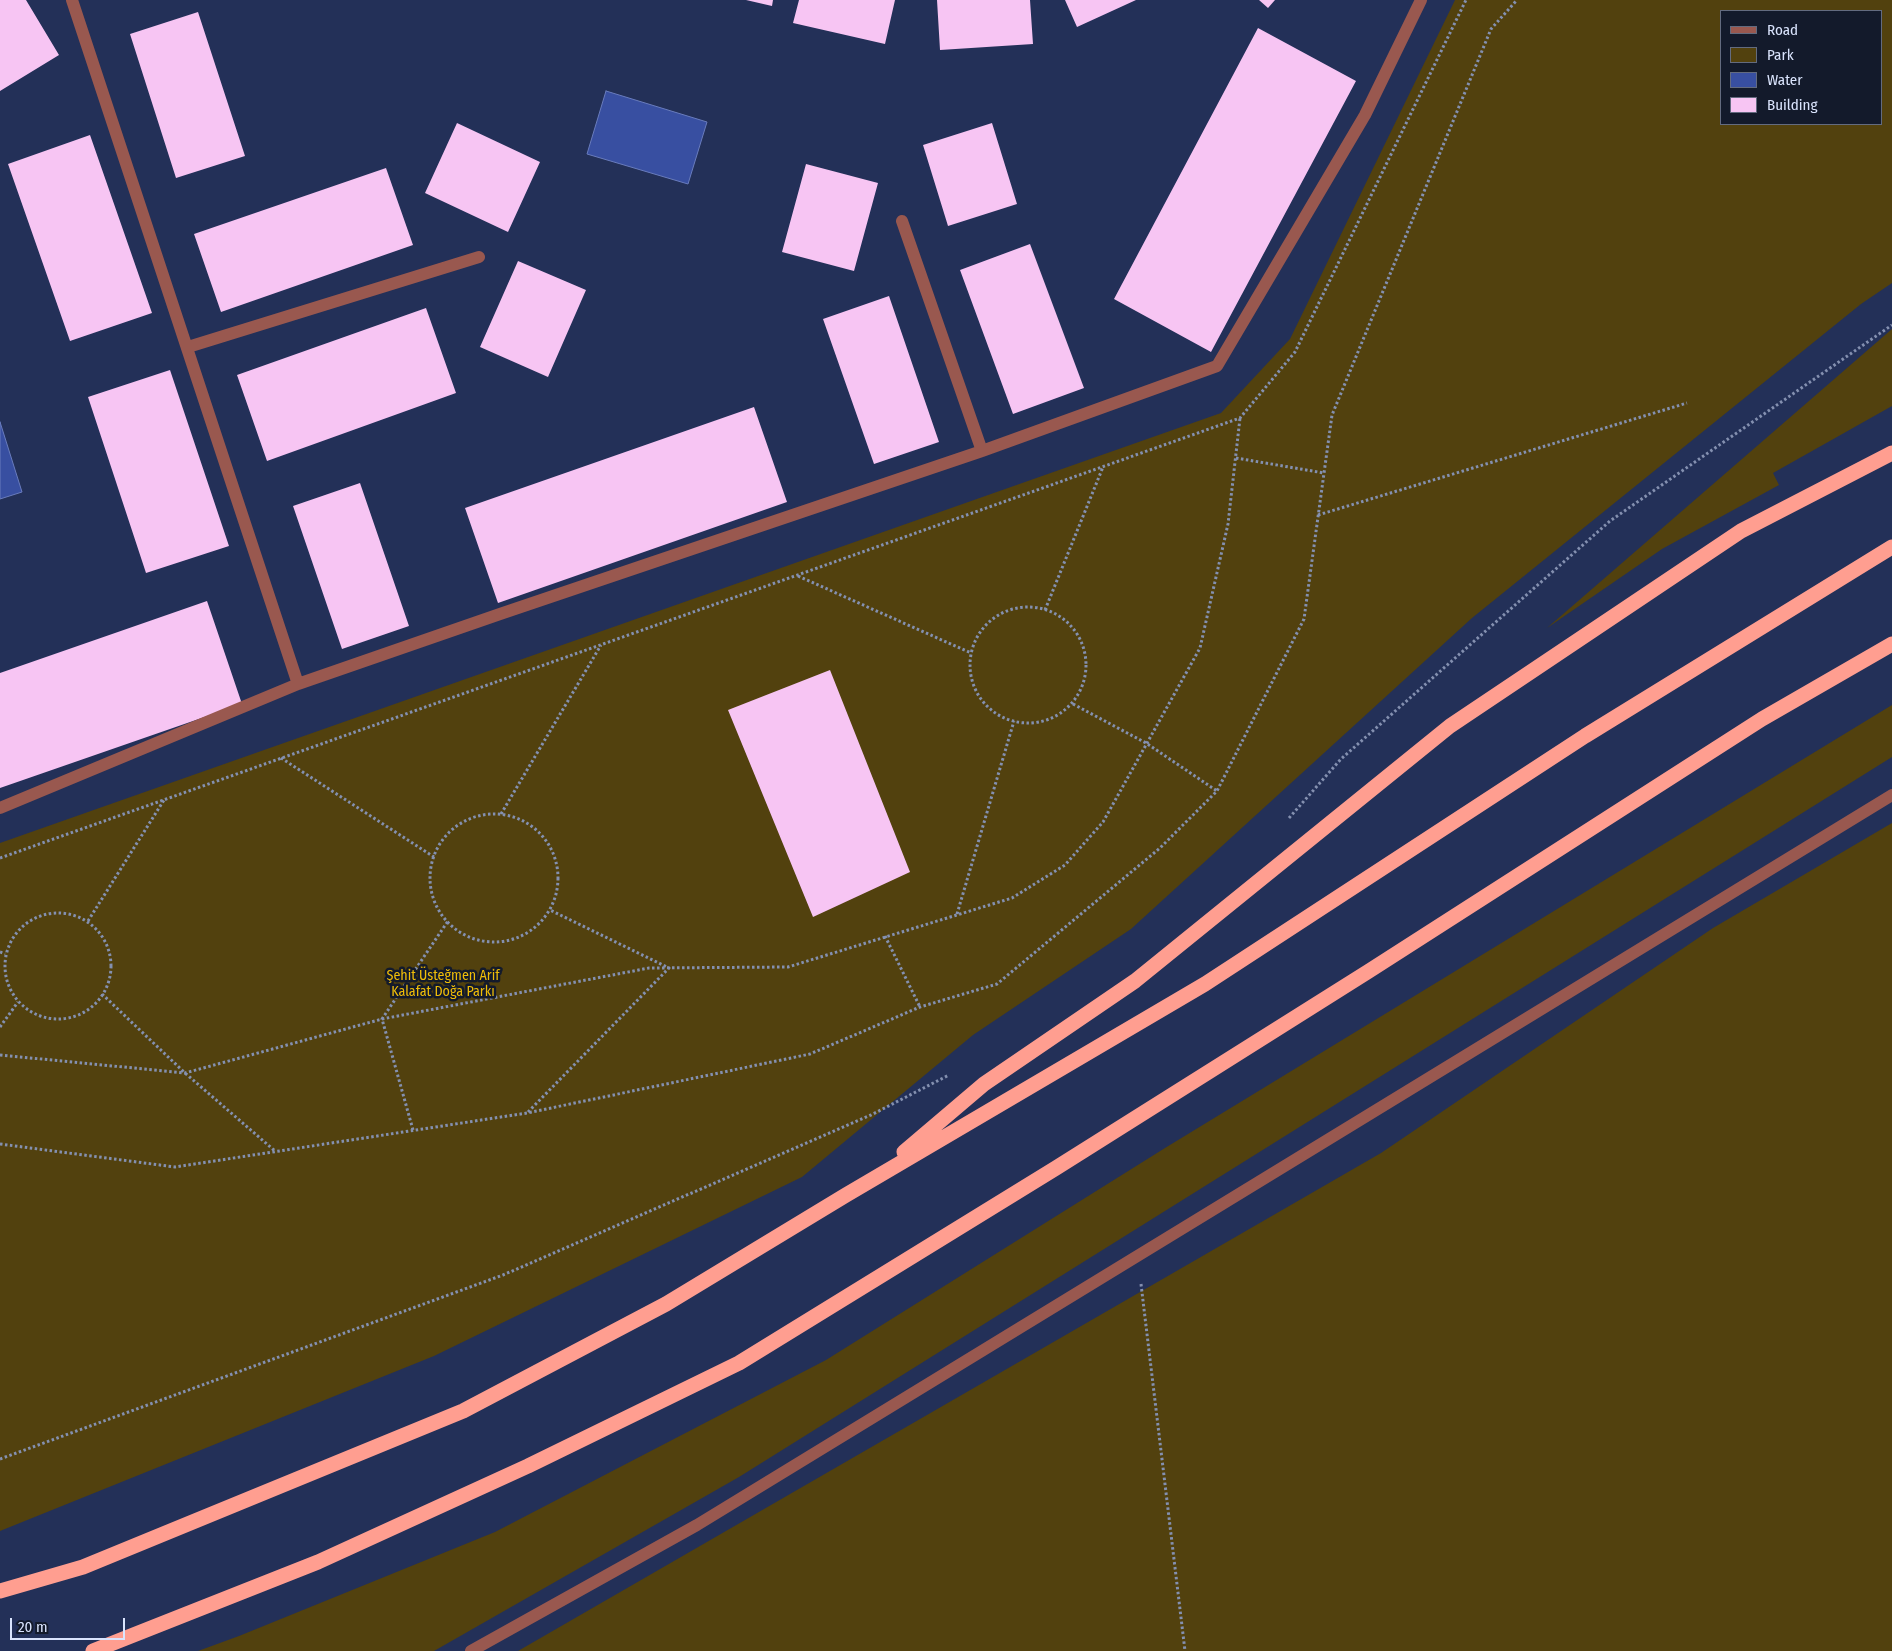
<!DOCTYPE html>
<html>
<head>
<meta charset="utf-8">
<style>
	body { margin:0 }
	#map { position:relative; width:1892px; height:1651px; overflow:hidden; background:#233058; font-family:"Fira Sans Condensed",sans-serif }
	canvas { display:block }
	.legend { position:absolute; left:1720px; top:10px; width:162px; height:115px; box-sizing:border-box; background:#131a2b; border:1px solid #636b7f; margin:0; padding:6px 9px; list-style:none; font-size:15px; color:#dae4fd }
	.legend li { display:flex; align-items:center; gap:10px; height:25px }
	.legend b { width:25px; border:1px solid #636b7f }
	.scale { position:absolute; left:10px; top:1618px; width:115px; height:22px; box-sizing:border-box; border:2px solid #dae4fd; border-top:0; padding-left:6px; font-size:15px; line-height:18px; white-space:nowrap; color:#dae4fd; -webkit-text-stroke:4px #131a2b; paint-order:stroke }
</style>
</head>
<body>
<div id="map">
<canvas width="1892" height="1651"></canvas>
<ul class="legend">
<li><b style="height:6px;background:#99584f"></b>Road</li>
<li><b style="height:14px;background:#52410e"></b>Park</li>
<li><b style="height:14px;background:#384fa1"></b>Water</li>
<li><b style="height:14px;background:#f7c5f3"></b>Building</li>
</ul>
<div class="scale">20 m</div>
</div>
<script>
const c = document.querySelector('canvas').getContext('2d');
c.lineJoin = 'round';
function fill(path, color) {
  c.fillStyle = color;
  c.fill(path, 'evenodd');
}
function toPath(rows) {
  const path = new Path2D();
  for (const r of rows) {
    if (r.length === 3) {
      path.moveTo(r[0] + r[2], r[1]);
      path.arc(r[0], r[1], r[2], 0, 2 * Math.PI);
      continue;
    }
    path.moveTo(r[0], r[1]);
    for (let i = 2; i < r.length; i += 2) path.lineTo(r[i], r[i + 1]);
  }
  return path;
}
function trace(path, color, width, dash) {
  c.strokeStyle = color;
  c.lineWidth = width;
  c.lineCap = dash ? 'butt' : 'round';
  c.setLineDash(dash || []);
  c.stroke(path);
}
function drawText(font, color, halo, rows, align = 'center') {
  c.font = font + ' "Fira Sans Condensed",sans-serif';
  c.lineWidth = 5;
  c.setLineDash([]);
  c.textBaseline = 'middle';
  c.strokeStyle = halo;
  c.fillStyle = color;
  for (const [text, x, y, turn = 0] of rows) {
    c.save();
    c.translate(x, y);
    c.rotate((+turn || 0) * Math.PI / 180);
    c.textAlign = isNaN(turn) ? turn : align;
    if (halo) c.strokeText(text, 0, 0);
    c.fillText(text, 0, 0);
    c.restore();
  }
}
fill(toPath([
	[1455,0,1892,0,1892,283,1861,304,1472,618,1131,929,973,1035,802,1177,434,1356,0,1531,0,843,1221,413,1290,339],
	[1721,11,1881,11,1881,124,1721,124],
	[1892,329,1892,406,1773,473,1779,485,1662,549,1547,628],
	[1892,705,1892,757,739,1477,434,1651,198,1651,239,1636,495,1532,826,1360,1165,1148],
	[1892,823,1892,1651,518,1651,1381,1153,1713,928]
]), '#52410e');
const water = toPath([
	[606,91,707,122,688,184,587,154,606,91],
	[0,422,22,492,0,499,0,422]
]);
fill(water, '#384fa1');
trace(water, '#697cbd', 1);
fill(toPath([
	[0,0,26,0,59,55,0,91],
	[746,0,773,0,772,6],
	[799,0,895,0,885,44,793,23],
	[937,0,1030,0,1033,44,940,50],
	[1065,0,1136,0,1077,27],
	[1259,0,1275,0,1268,8],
	[198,12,245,156,176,178,130,34],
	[1258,28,1356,81,1211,352,1114,299],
	[457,123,540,162,508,232,425,193],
	[992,123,1017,204,948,226,923,145],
	[90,135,152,313,70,341,8,164],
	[806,164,878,183,854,271,782,252],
	[386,168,413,245,221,312,194,234],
	[1030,244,1084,388,1013,414,960,270],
	[518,261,586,290,548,377,480,347],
	[889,296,939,442,874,464,823,319],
	[426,308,456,393,267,461,237,375],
	[170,370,229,546,146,573,88,397],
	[754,407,787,502,498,603,465,508],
	[360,483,409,626,342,649,293,506],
	[207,601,242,704,0,788,0,673],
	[830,670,910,872,813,917,728,710]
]), '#f7c5f3');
trace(toPath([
	[1236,458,1324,473],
	[1318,515,1687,403],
	[798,576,971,653],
	[1028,665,58],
	[1045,610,1103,467],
	[1073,704,1146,743,1217,791],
	[281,758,434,857],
	[501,814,601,645],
	[494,878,64],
	[1289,818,1341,759,1610,521,1892,325],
	[0,858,1240,418,1295,352,1466,0],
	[58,966,53],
	[957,914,1014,721],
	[88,921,164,800],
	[885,936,920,1007],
	[0,952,5,954],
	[102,994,185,1073,275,1151],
	[0,1027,18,1002],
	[0,1055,185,1073,382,1019,649,968,788,967,1012,898,1065,865,1103,822,1200,648,1228,524,1240,418],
	[528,1112,669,968,550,910],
	[413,1130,382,1019,448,921],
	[0,1144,175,1167,527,1113,810,1054,920,1007,997,984,1160,848,1217,791,1304,619,1332,415,1491,29,1517,0],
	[1141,1284,1185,1651],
	[0,1459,503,1275,871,1115,949,1075]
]), '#8490b0', 3, [2.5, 2.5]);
trace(toPath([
	[72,0,298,684],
	[902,221,982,451],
	[188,347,479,257],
	[0,808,298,684,500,614,982,451,1217,366,1365,115,1421,0]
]), '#99584f', 12);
trace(toPath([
	[471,1651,697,1525,1892,795]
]), '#99584f', 12);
trace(toPath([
	[904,1152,984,1084,1135,981,1450,726,1741,531,1892,453],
	[0,1591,83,1567,463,1411,666,1304,846,1195,1205,984,1585,736,1892,547],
	[93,1651,318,1562,528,1466,739,1363,1056,1168,1369,971,1762,719,1892,644]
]), '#ff9e90', 15);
drawText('14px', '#efbd08', '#131a2b', [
	["Şehit Üsteğmen Arif",443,976],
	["Kalafat Doğa Parkı",443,992]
]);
</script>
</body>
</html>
